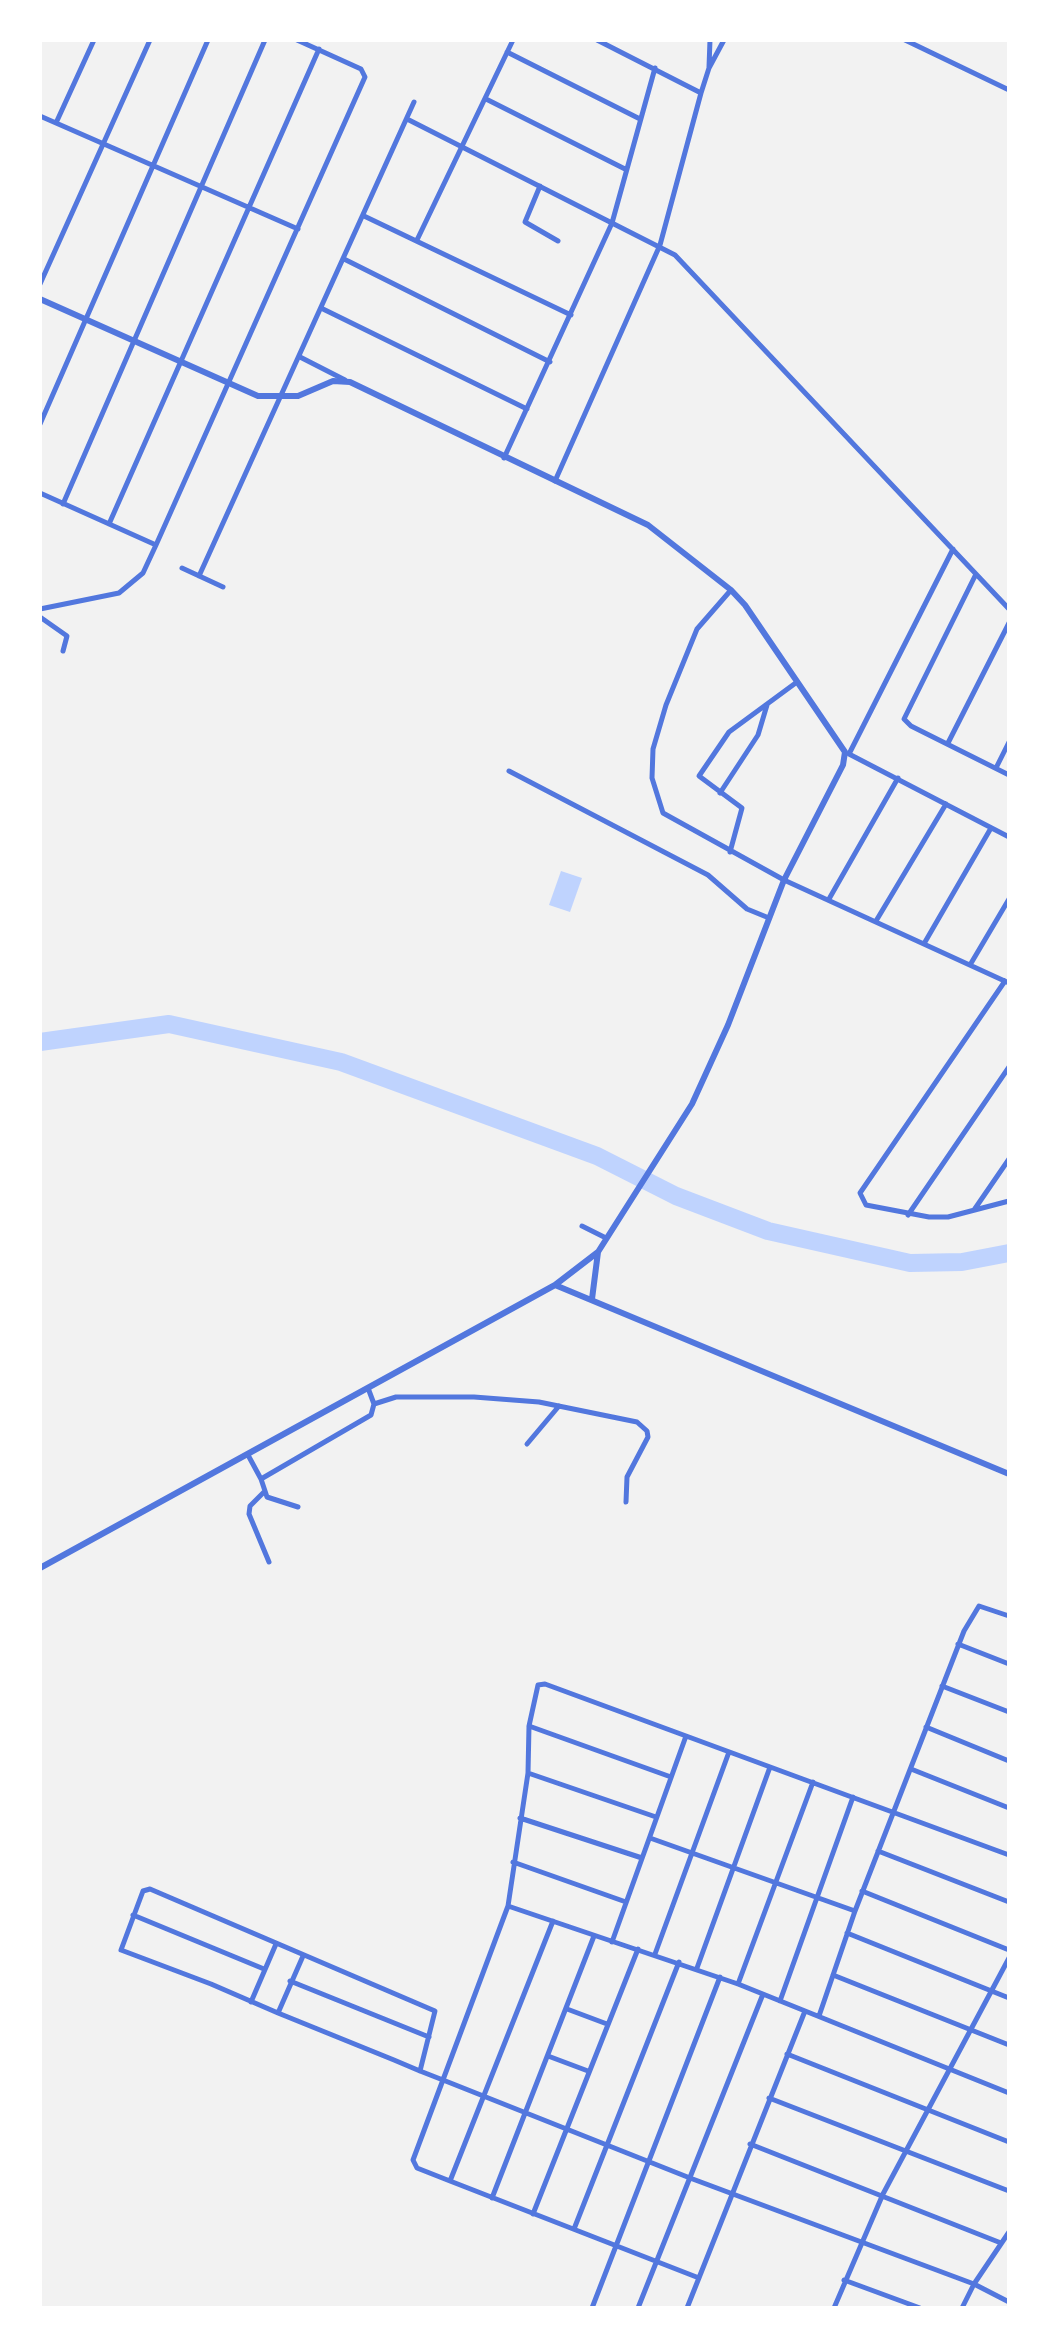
<!DOCTYPE html>
<html>
<head>
<meta charset="utf-8">
<style>
	body { margin:0 }
	#map { position:relative; width:1049px; height:2348px; overflow:hidden; background:#f2f2f2; font-family:"Fira Sans",sans-serif }
	canvas { display:block }
	.frame { position:absolute; inset:0; border:42px solid #fff; pointer-events:none }
</style>
</head>
<body>
<div id="map">
<canvas width="1049" height="2348"></canvas>
<div class="frame"></div>
</div>
<script>
const c = document.querySelector('canvas').getContext('2d');
c.lineJoin = 'round';
function fill(path, color) {
  c.fillStyle = color;
  c.fill(path, 'evenodd');
}
function toPath(rows) {
  const path = new Path2D();
  for (const r of rows) {
    path.moveTo(r[0], r[1]);
    for (let i = 2; i < r.length; i += 2) path.lineTo(r[i], r[i + 1]);
  }
  return path;
}
function trace(path, color, width, dash) {
  c.strokeStyle = color;
  c.lineWidth = width;
  c.lineCap = dash ? 'butt' : 'round';
  c.setLineDash(dash || []);
  c.stroke(path);
}
fill(toPath([
	[561,871,582,878,570,912,549,905]
]), '#bfd3fe');
trace(toPath([
	[40,1042,169,1024,341,1062,597,1156,676,1196,768,1231,910,1263,962,1262,1009,1253]
]), '#bfd3fe', 18);
trace(toPath([
	[597,40,701,93],
	[905,40,1009,90],
	[507,52,640,119],
	[709,67,710,40],
	[486,99,625,169],
	[40,116,298,229],
	[407,119,675,255,1009,609],
	[56,123,94,40],
	[540,186,525,222,558,241],
	[364,216,571,315],
	[417,240,513,40],
	[344,259,550,362],
	[40,284,150,40],
	[323,309,527,409],
	[300,357,345,380],
	[40,424,208,40],
	[504,458,612,223,655,68],
	[555,481,660,245,701,93,709,68,724,40],
	[40,493,156,545],
	[63,504,265,40],
	[109,524,319,49],
	[182,568,223,587],
	[976,574,904,719,911,726,1009,775],
	[199,576,414,102],
	[731,590,697,629,666,705,653,749,652,778,663,813,784,880,1009,983],
	[40,609,119,593,143,573,156,545,365,77,361,69,297,40],
	[40,617,67,636,63,651],
	[948,743,1009,623],
	[849,754,953,549],
	[849,754,1009,837],
	[996,768,1009,742],
	[509,771,708,875,747,909,769,918],
	[720,793,758,735,767,705],
	[730,852,742,808,699,776,729,732,797,682],
	[829,899,898,778],
	[876,921,946,804],
	[925,942,991,828],
	[970,965,1009,899],
	[1005,981,860,1193,866,1205,929,1217,948,1217,1009,1201],
	[974,1210,1009,1159],
	[908,1215,1009,1067],
	[582,1226,606,1238],
	[374,1404,396,1397,474,1397,539,1402,637,1422,647,1431,648,1437,627,1477,626,1502],
	[527,1444,559,1406],
	[248,1455,261,1479,371,1415,374,1404,368,1388],
	[261,1479,267,1497,298,1507],
	[264,1492,250,1506,249,1514,269,1562],
	[958,1644,1009,1664],
	[942,1686,1009,1712],
	[529,1726,671,1777],
	[926,1727,1009,1761],
	[911,1769,1009,1808],
	[528,1773,656,1817],
	[520,1818,642,1858],
	[650,1838,855,1911],
	[878,1851,1009,1902],
	[513,1862,626,1902],
	[862,1891,1009,1950],
	[508,1906,738,1984,1009,2093],
	[133,1915,264,1969],
	[847,1933,1009,1998],
	[612,1942,686,1736],
	[655,1954,729,1752],
	[697,1968,770,1767],
	[833,1975,1009,2045],
	[290,1981,429,2037],
	[738,1984,813,1782],
	[780,2001,853,1797],
	[251,2002,276,1944],
	[567,2009,607,2024],
	[278,2013,303,1956],
	[819,2016,855,1911,964,1631,979,1606,1009,1616],
	[787,2054,1009,2142],
	[548,2056,588,2071],
	[420,2071,435,2011,150,1889,143,1891,121,1950,211,1984,278,2013,394,2060,420,2071,443,2080,690,2178,974,2284,1009,2302],
	[769,2098,1009,2191],
	[750,2144,1001,2243],
	[450,2181,553,1921],
	[492,2198,594,1936],
	[533,2214,638,1949],
	[574,2229,679,1962],
	[699,2278,450,2181,417,2168,413,2160,508,1906,528,1773,529,1726,538,1685,545,1684,1009,1855],
	[844,2280,920,2308],
	[592,2308,720,1977],
	[638,2308,763,1994],
	[687,2308,805,2011],
	[834,2308,883,2194,1009,1958],
	[962,2308,974,2284,1009,2232]
]), '#5277de', 5);
trace(toPath([
	[40,299,258,396,298,396,333,381,350,382,648,525,731,590,745,605,845,752,843,765,784,880,728,1025,692,1104,598,1252,555,1285],
	[592,1299,598,1252],
	[40,1568,555,1285,1009,1474]
]), '#5277de', 6);
</script>
</body>
</html>
